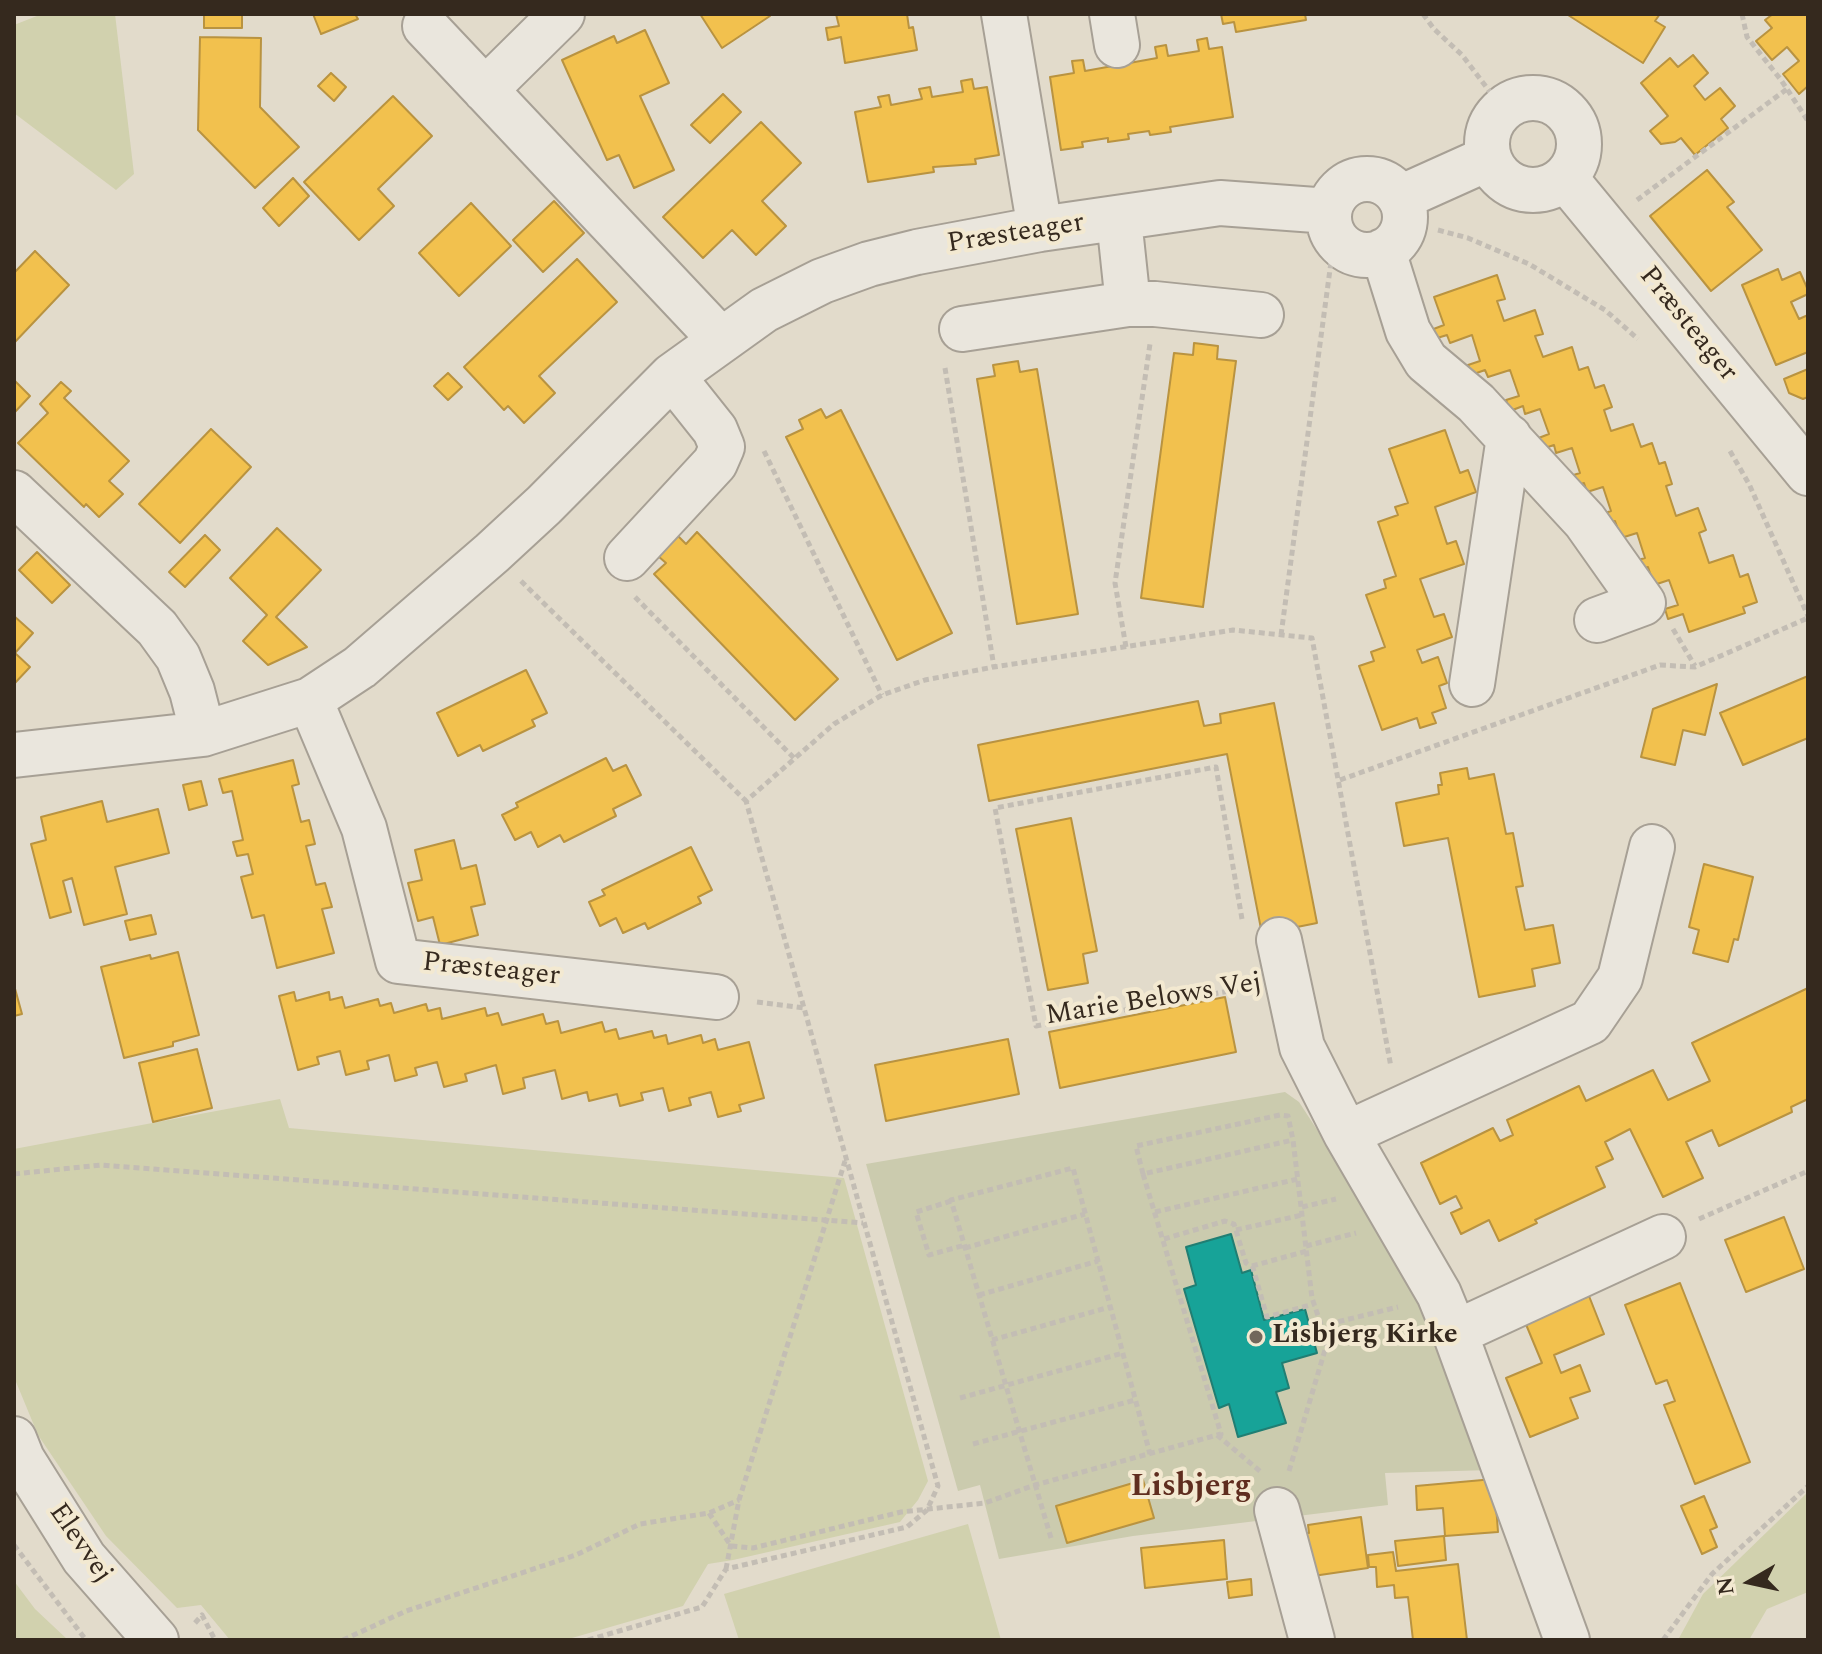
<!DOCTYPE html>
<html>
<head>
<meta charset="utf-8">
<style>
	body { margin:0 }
	#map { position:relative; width:1822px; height:1654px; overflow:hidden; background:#e2dbcb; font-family:Spectral,serif }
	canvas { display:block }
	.frame { position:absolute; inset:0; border:16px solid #35291e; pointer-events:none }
	.north { position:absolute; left:1710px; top:1542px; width:80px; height:80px; -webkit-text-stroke:6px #f3e9d1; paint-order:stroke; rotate:261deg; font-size:22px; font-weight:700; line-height:32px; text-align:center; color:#35291e }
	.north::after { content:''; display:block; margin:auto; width:28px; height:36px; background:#35291e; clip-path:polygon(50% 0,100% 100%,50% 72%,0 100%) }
</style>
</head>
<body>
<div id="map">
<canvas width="1822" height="1654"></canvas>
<div class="frame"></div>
<div class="north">N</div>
</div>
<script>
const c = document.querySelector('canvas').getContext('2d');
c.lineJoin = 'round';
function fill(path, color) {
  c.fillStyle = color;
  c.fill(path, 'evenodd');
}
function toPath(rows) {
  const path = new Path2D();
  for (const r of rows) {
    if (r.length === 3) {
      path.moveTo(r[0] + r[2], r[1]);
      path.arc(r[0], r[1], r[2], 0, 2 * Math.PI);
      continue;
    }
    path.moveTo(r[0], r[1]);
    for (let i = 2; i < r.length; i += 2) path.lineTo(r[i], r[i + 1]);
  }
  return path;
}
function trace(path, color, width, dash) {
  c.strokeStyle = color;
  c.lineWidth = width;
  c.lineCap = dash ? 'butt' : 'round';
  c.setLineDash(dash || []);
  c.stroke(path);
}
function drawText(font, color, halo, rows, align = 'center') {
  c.font = font + ' Spectral,serif';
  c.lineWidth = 8;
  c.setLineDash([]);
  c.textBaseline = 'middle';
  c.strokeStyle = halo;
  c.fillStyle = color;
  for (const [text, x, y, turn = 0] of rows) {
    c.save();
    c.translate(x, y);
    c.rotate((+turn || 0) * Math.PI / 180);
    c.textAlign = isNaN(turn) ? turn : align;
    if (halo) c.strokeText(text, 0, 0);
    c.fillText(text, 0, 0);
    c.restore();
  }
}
fill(toPath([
	[42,14,115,14,134,174,116,190,14,113,14,25],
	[280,1099,289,1128,844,1178,928,1481,918,1500,900,1522,733,1560,708,1564,683,1606,565,1640,230,1640,201,1605,177,1608,106,1536,38,1435,14,1377,14,1149],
	[1808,1492,1808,1592,1767,1609,1749,1640,1678,1640,1703,1594],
	[968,1524,1001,1640,739,1640,724,1594],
	[14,1581,35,1609,68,1640,14,1640]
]), '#d1d1ae');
fill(toPath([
	[1285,1092,1299,1102,1420,1288,1491,1470,1385,1473,1388,1505,1133,1536,999,1559,980,1485,958,1491,866,1164]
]), '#cbcbae');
const homes = toPath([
	[204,14,242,14,242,28,204,28,204,14],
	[313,14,355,14,358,19,321,34,313,14],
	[700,14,769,14,770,16,722,48,700,14],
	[836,14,907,14,909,28,913,27,917,50,845,63,841,37,828,40,826,28,839,26,836,14],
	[1221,14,1305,14,1306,20,1236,32,1234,22,1223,24,1221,14],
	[1660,14,1655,21,1665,27,1643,63,1568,15,1660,14],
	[1773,14,1808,14,1808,86,1799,94,1783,74,1799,61,1787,47,1772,60,1756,41,1772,28,1765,20,1773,14],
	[645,30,669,83,640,96,674,170,634,188,619,155,607,160,562,60,614,36,617,43,645,30],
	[200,37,261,38,260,107,299,147,255,188,198,130,200,37],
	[1207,38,1209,49,1222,47,1233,117,1170,127,1171,132,1150,135,1149,131,1128,134,1129,139,1108,142,1108,138,1082,142,1083,147,1061,150,1050,77,1074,73,1072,61,1083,60,1085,71,1157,58,1155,47,1166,45,1168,56,1199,51,1197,40,1207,38],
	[1693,55,1708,73,1694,86,1705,100,1720,88,1735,106,1721,119,1728,128,1695,155,1681,138,1675,142,1661,144,1650,131,1668,116,1641,83,1670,58,1678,67,1693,55],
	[331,73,346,87,334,101,318,86,331,73],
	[972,79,974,89,987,87,999,155,975,159,976,164,933,167,934,172,868,182,855,112,881,107,878,97,889,95,891,105,922,99,919,89,930,87,932,97,963,92,961,81,972,79],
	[723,94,741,112,710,143,691,125,723,94],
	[393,96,432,136,378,189,394,206,359,240,304,182,393,96],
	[761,122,801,163,762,201,786,226,756,255,732,230,703,258,663,217,761,122],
	[1707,170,1734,202,1727,207,1762,250,1711,291,1650,216,1707,170],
	[293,178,309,196,279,226,263,208,293,178],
	[554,201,584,233,543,272,513,240,554,201],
	[471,203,511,246,459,296,419,253,471,203],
	[35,251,69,285,14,343,14,273,35,251],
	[577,259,617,302,539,376,555,393,524,423,508,406,504,410,464,367,577,259],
	[1778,269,1782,280,1800,272,1808,290,1808,294,1791,302,1799,319,1808,315,1808,352,1776,365,1742,285,1778,269],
	[1497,275,1505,299,1497,301,1504,321,1535,310,1543,334,1535,336,1543,357,1572,347,1579,370,1588,367,1595,388,1604,385,1612,407,1604,410,1611,431,1633,424,1641,447,1652,443,1659,464,1665,462,1672,484,1666,486,1676,516,1698,508,1706,530,1699,533,1709,563,1733,555,1740,577,1748,574,1757,602,1743,607,1745,613,1689,632,1683,614,1668,619,1665,609,1678,605,1669,580,1654,585,1648,567,1634,572,1631,562,1645,558,1637,533,1621,538,1615,521,1600,526,1596,516,1611,511,1603,487,1587,492,1584,483,1570,488,1567,477,1580,473,1572,448,1556,453,1554,445,1539,450,1536,439,1549,434,1540,409,1525,414,1523,406,1510,411,1506,400,1519,396,1510,370,1488,377,1485,370,1471,375,1468,365,1480,361,1472,335,1450,343,1447,335,1434,339,1431,330,1444,325,1434,297,1497,275],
	[1194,343,1218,346,1217,359,1236,361,1203,607,1141,598,1174,353,1193,355,1194,343],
	[1018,361,1020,372,1037,369,1078,614,1017,624,977,379,995,376,993,365,1018,361],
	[1808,369,1808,397,1803,399,1789,393,1784,379,1808,369],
	[448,373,462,387,448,400,434,386,448,373],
	[14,380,30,396,14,413,14,380],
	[61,382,71,391,64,398,129,461,109,481,123,494,99,517,86,504,84,507,18,443,48,413,40,404,61,382],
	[821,409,826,418,841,410,952,633,897,660,786,437,803,429,799,420,821,409],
	[211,429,251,467,180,543,139,504,211,429],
	[1445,430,1460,473,1468,470,1476,492,1435,507,1447,544,1456,541,1464,564,1420,579,1434,617,1444,614,1452,637,1417,650,1422,663,1438,657,1447,683,1439,686,1446,708,1432,713,1436,723,1420,728,1417,718,1382,730,1359,666,1374,661,1371,652,1385,647,1366,595,1386,588,1384,580,1396,576,1378,522,1398,515,1395,507,1408,503,1389,449,1445,430],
	[277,528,321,570,276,617,307,647,268,665,243,641,267,615,230,578,277,528],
	[697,532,838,679,795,720,654,574,666,563,658,556,678,536,686,544,697,532],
	[205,535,220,550,185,587,169,572,205,535],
	[37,552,70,585,52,603,19,570,37,552],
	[14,616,33,633,15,653,30,667,14,684,14,616],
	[526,670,547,713,532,720,535,726,483,751,480,745,458,756,437,713,526,670],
	[1808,676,1808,738,1743,765,1720,713,1808,676],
	[1717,684,1705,735,1683,730,1675,765,1641,757,1653,709,1717,684],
	[1198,701,1204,726,1221,723,1220,714,1274,703,1317,923,1262,934,1227,754,989,801,978,745,1198,701],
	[606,758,613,771,626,765,641,795,613,809,616,816,564,842,560,835,538,847,531,832,515,840,502,815,518,807,516,803,606,758],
	[293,760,299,784,292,786,301,822,309,820,315,844,306,846,316,885,325,883,332,907,322,909,334,953,277,968,264,915,252,918,241,877,253,874,248,854,237,856,233,842,243,840,232,791,223,793,219,779,293,760],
	[1467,768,1469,779,1494,774,1506,834,1513,833,1523,886,1516,887,1525,930,1553,925,1560,963,1532,969,1535,986,1479,997,1448,838,1404,846,1396,803,1439,794,1438,785,1442,785,1440,773,1467,768],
	[201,781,207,805,189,810,183,785,201,781],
	[102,801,107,822,158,809,169,853,115,867,127,914,84,925,72,878,63,881,71,912,50,918,31,844,46,840,41,817,102,801],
	[1071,818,1097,951,1083,954,1088,983,1048,990,1016,829,1071,818],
	[454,840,461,869,476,865,485,904,471,907,478,935,440,945,433,917,418,921,408,883,422,880,415,850,454,840],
	[691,847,712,890,698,897,701,903,648,929,645,923,623,933,616,918,600,926,589,902,605,895,602,890,691,847],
	[1704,864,1753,877,1738,940,1734,939,1728,962,1693,953,1699,930,1689,927,1704,864],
	[151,915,156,934,130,940,125,921,151,915],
	[178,952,199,1035,173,1042,173,1046,124,1058,101,967,150,955,151,959,178,952],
	[14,985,22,1014,14,1016,14,985],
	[1808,988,1808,1099,1791,1107,1792,1112,1719,1146,1712,1130,1686,1142,1703,1178,1663,1197,1630,1129,1605,1142,1613,1159,1596,1167,1605,1187,1535,1220,1537,1223,1499,1241,1489,1220,1461,1234,1451,1213,1462,1208,1456,1196,1440,1204,1421,1163,1493,1128,1500,1141,1513,1135,1507,1120,1579,1086,1586,1101,1653,1070,1668,1100,1710,1081,1692,1043,1808,988],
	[294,992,296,1001,329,992,330,1000,342,997,345,1008,378,999,380,1006,391,1003,394,1013,426,1004,428,1011,440,1008,442,1019,485,1008,487,1016,498,1013,502,1025,543,1014,546,1024,558,1021,561,1033,602,1022,605,1032,616,1029,619,1039,652,1031,654,1038,666,1035,668,1044,701,1035,703,1043,715,1039,718,1050,749,1042,764,1098,739,1105,741,1111,718,1117,711,1092,689,1098,691,1105,669,1111,663,1088,641,1093,643,1100,620,1106,617,1094,589,1101,587,1092,562,1099,555,1070,523,1078,525,1088,503,1094,496,1065,465,1074,467,1081,444,1087,437,1062,415,1068,417,1075,395,1081,389,1055,367,1061,369,1069,346,1075,340,1051,317,1057,319,1064,298,1070,279,996,294,992],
	[1225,997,1236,1052,1060,1088,1049,1032,1225,997],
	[1008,1039,1019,1094,886,1121,875,1065,1008,1039],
	[197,1049,212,1108,153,1122,139,1063,197,1049],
	[1784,1217,1804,1269,1746,1292,1725,1240,1784,1217],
	[1680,1283,1750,1462,1695,1484,1664,1405,1675,1401,1667,1380,1656,1384,1625,1305,1680,1283],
	[1589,1296,1604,1334,1554,1355,1561,1373,1580,1365,1590,1391,1570,1398,1578,1418,1530,1437,1506,1378,1542,1363,1525,1322,1589,1296],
	[1494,1479,1498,1532,1445,1536,1443,1508,1417,1510,1416,1486,1494,1479],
	[1143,1480,1154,1518,1067,1543,1056,1506,1143,1480],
	[1704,1496,1717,1527,1710,1530,1717,1547,1702,1554,1681,1506,1704,1496],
	[1361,1517,1368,1568,1313,1576,1306,1533,1309,1533,1308,1525,1361,1517],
	[1444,1536,1446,1560,1398,1566,1395,1541,1444,1536],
	[1224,1540,1227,1579,1145,1588,1141,1548,1224,1540],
	[1393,1552,1396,1571,1458,1564,1467,1640,1413,1640,1408,1597,1395,1598,1394,1585,1377,1587,1376,1567,1369,1567,1368,1555,1393,1552],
	[1251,1579,1252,1595,1229,1598,1227,1582,1251,1579]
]);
fill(homes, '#f2c14e');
trace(homes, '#b99340', 2);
const public = toPath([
	[1231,1234,1242,1273,1251,1270,1264,1320,1305,1309,1317,1353,1282,1363,1289,1388,1276,1392,1286,1423,1238,1437,1229,1404,1219,1408,1184,1289,1196,1285,1186,1247,1231,1234]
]);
fill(public, '#17a398');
trace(public, '#207e73', 2);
const minor = toPath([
	[1004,14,1040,229],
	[1112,14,1117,45],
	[425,26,721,340],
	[485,90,562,14],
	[1533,144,46],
	[1565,178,1808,473],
	[1367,217,38],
	[1400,198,1489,158],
	[1119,219,1128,304],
	[1383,251,1408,331,1426,361,1476,403,1585,521,1643,603,1597,620],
	[962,329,1128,304,1155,304,1261,315],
	[14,493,157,628,178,657,192,691,203,734],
	[627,558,715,463,722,447,715,430,672,376],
	[1472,684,1509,437],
	[310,700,364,828,398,961,716,997],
	[14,755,203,734,310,700,360,667,492,553,544,505,672,376,764,310,822,281,869,264,917,252,1040,229,1220,203,1329,211],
	[1279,940,1302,1047,1346,1134,1439,1294,1455,1333,1567,1640],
	[1346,1134,1590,1022,1620,978,1652,847],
	[1455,1333,1663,1237],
	[14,1439,22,1459,84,1558,156,1640],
	[1277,1510,1312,1640]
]);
trace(minor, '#a7a095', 48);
trace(toPath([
	[1423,14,1434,29,1462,55,1503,109],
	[1742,14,1747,37,1781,80,1808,121],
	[1637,200,1787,89],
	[1438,230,1468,238,1529,264,1605,310,1638,339],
	[945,368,994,667],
	[764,451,882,695],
	[1730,451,1749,484,1808,616],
	[521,581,746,801],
	[635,597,795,759],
	[1673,629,1695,666],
	[1281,635,1331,262,1336,253],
	[1126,647,1115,583,1150,344],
	[1340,780,1660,665,1695,667,1808,618],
	[1242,919,1216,767,995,808,1036,1026,1246,988],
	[757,1002,804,1008],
	[14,1174,101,1165,863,1223],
	[1143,1174,1136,1146,1280,1115,1288,1116,1293,1140,1312,1298,1327,1342],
	[951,1201,916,1212,929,1255,965,1245],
	[1302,1207,1336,1199],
	[1155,1212,1298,1179],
	[1699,1219,1808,1171],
	[1236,1230,1302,1215],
	[1164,1239,1225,1221,1234,1224,1246,1263,1253,1268,1267,1317,1314,1304],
	[1306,1246,1356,1233],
	[965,1248,1085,1214],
	[1252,1266,1307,1251],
	[979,1295,1098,1261],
	[992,1340,1110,1307],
	[960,1398,1123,1353],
	[1217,1435,1261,1472],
	[973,1444,1135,1400],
	[1289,1471,1333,1323,1398,1307],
	[709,1513,731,1546,753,1548,901,1512,985,1503,1035,1485,1221,1434,1143,1174,1293,1140],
	[1051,1538,951,1200,1073,1168,1150,1454],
	[14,1545,86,1640],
	[726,1569,739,1500,845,1161],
	[195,1623,202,1615,215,1640],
	[343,1640,406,1611,576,1555,640,1524,709,1513,739,1500],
	[588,1640,702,1607,726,1569,907,1527,927,1510,938,1486,746,801,834,724,882,695,925,680,994,667,1233,630,1312,638,1391,1067],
	[1663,1640,1712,1574,1808,1486]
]), '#c3bdb4', 5, [6, 4]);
trace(minor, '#eae6dd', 44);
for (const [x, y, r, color] of [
	[1256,1337,8,"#72675b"]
]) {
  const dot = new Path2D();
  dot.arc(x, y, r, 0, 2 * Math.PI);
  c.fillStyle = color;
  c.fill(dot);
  trace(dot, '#f3e9d1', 3);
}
drawText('28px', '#35291e', '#f3e9d1', [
	["Præsteager",1016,235,-9],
	["Præsteager",1687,325,51],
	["Præsteager",491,971,6],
	["Marie Belows Vej",1154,1001,-9],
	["Elevvej",79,1544,55]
]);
drawText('bold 28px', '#35291e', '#f3e9d1', [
	["Lisbjerg Kirke",1272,1337]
], 'left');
drawText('bold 32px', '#5f2d1f', '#f3e9d1', [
	["Lisbjerg",1191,1489]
]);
</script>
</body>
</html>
